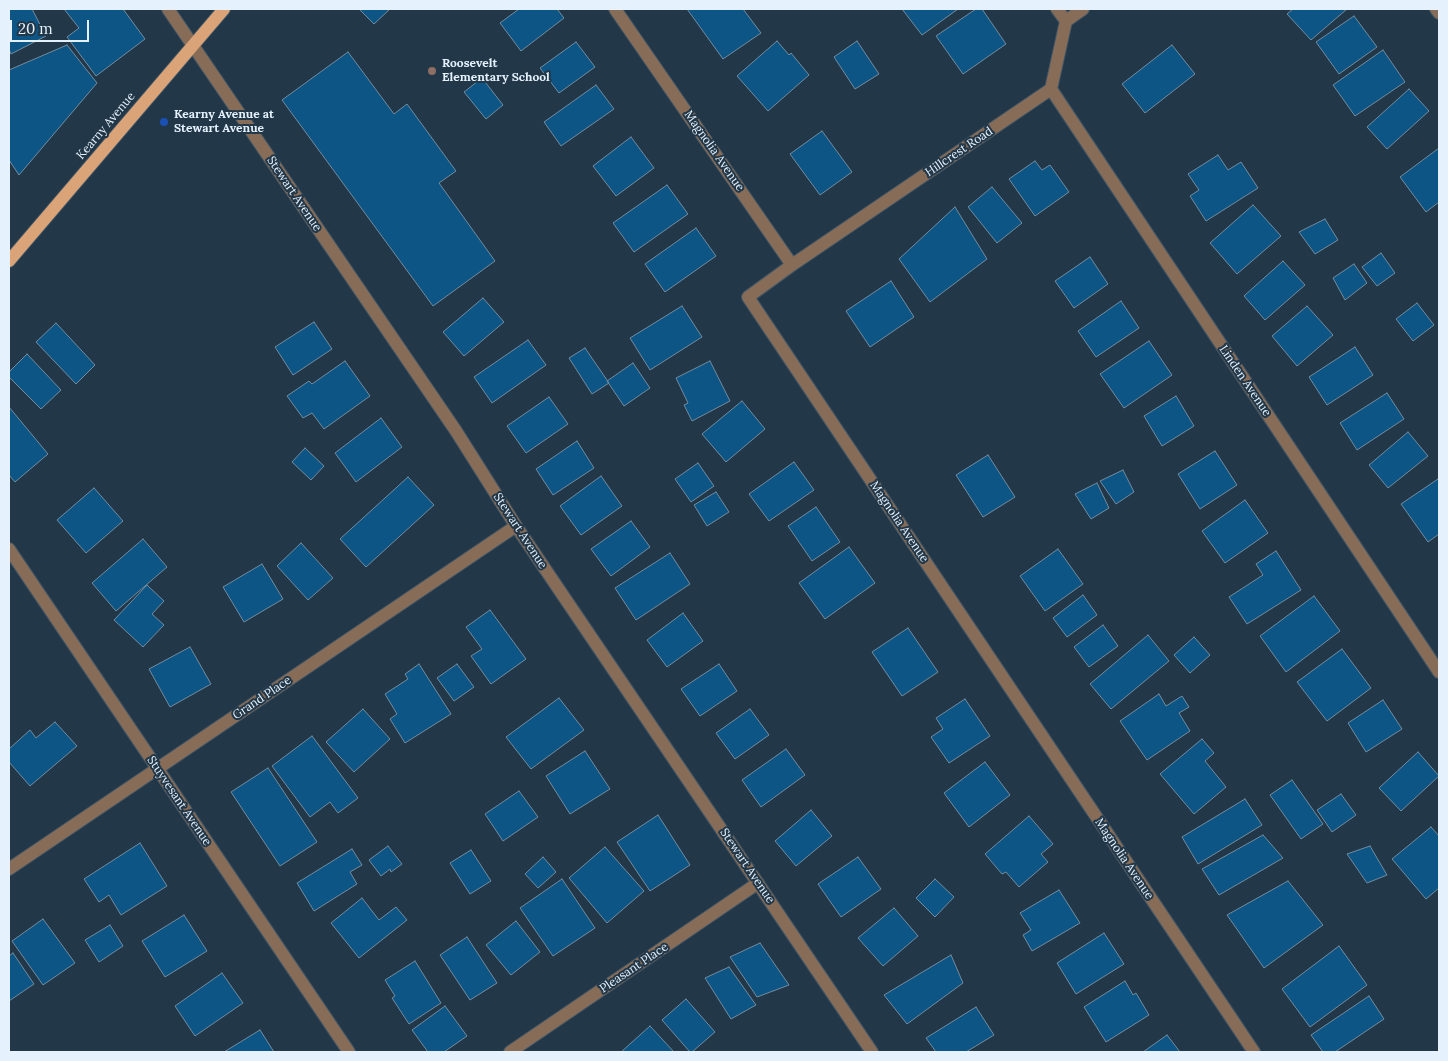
<!DOCTYPE html>
<html>
<head>
<meta charset="utf-8">
<style>
	body { margin:0 }
	#map { position:relative; width:1448px; height:1061px; overflow:hidden; background:#223748; font-family:Lora,serif }
	canvas { display:block }
	.frame { position:absolute; inset:0; border:10px solid #e5f2fd; pointer-events:none }
	.scale { position:absolute; left:10px; top:20px; width:79px; height:22px; box-sizing:border-box; border:2px solid #e5f2fd; border-top:0; padding-left:6px; font-size:15px; line-height:18px; white-space:nowrap; color:#e5f2fd; -webkit-text-stroke:4px #223748; paint-order:stroke }
</style>
</head>
<body>
<div id="map">
<canvas width="1448" height="1061"></canvas>
<div class="frame"></div>
<div class="scale">20 m</div>
</div>
<script>
const c = document.querySelector('canvas').getContext('2d');
c.lineJoin = 'round';
function fill(path, color) {
  c.fillStyle = color;
  c.fill(path, 'evenodd');
}
function toPath(rows) {
  const path = new Path2D();
  for (const r of rows) {
    path.moveTo(r[0], r[1]);
    for (let i = 2; i < r.length; i += 2) path.lineTo(r[i], r[i + 1]);
  }
  return path;
}
function trace(path, color, width, dash) {
  c.strokeStyle = color;
  c.lineWidth = width;
  c.lineCap = dash ? 'butt' : 'round';
  c.setLineDash(dash || []);
  c.stroke(path);
}
function drawText(font, color, halo, rows, align = 'center') {
  c.font = font + ' Lora,serif';
  c.lineWidth = 4;
  c.setLineDash([]);
  c.textBaseline = 'middle';
  c.strokeStyle = halo;
  c.fillStyle = color;
  for (const [text, x, y, turn = 0] of rows) {
    c.save();
    c.translate(x, y);
    c.rotate((+turn || 0) * Math.PI / 180);
    c.textAlign = isNaN(turn) ? turn : align;
    if (halo) c.strokeText(text, 0, 0);
    c.fillText(text, 0, 0);
    c.restore();
  }
}
const building = toPath([
	[9,9,32,9,46,36,11,54,9,49,9,9],
	[64,9,123,9,145,39,96,76,67,37,79,28,64,9],
	[359,9,390,9,374,24,359,9],
	[519,9,557,9,564,18,521,51,500,23,519,9],
	[687,9,743,9,761,33,723,59,687,9],
	[902,9,958,9,922,35,902,9],
	[976,9,982,9,1006,44,963,74,936,36,976,9],
	[1293,9,1347,9,1311,40,1287,14,1293,9],
	[1354,16,1377,47,1339,74,1316,42,1354,16],
	[777,41,789,55,791,53,809,75,768,111,737,76,777,41],
	[857,41,879,74,855,89,834,57,857,41],
	[576,42,595,67,559,93,540,68,576,42],
	[67,45,97,83,19,175,9,160,9,70,67,45],
	[1172,45,1195,74,1145,113,1122,84,1172,45],
	[1383,50,1405,82,1355,116,1333,85,1383,50],
	[348,52,394,114,407,104,456,171,439,183,495,261,433,306,282,100,348,52],
	[482,78,503,105,486,119,464,92,482,78],
	[596,85,614,109,561,146,544,122,596,85],
	[1409,89,1429,111,1387,149,1367,127,1409,89],
	[822,131,852,172,820,195,790,154,822,131],
	[631,137,654,168,616,196,593,166,631,137],
	[1439,148,1439,202,1426,212,1400,177,1439,148],
	[1218,155,1228,170,1241,162,1258,188,1206,221,1190,196,1199,190,1188,174,1218,155],
	[1035,161,1042,170,1050,165,1069,192,1035,216,1009,179,1035,161],
	[667,185,688,214,634,252,613,223,667,185],
	[992,187,1022,223,997,243,968,207,992,187],
	[1253,205,1281,236,1237,274,1210,243,1253,205],
	[955,207,987,259,930,302,899,259,955,207],
	[1325,219,1338,240,1315,254,1299,232,1325,219],
	[696,228,716,256,665,292,645,264,696,228],
	[1381,253,1395,273,1377,286,1362,267,1381,253],
	[1090,257,1108,284,1074,308,1055,281,1090,257],
	[1283,261,1305,285,1265,320,1244,296,1283,261],
	[1354,264,1367,283,1345,300,1333,278,1354,264],
	[891,281,914,317,870,347,846,311,891,281],
	[483,298,504,322,464,356,443,332,483,298],
	[1121,301,1139,328,1096,357,1078,331,1121,301],
	[1417,303,1434,325,1413,341,1396,319,1417,303],
	[682,306,702,337,650,370,630,338,682,306],
	[1307,306,1333,335,1297,366,1272,336,1307,306],
	[314,322,332,349,293,375,275,347,314,322],
	[56,323,95,365,76,384,36,342,56,323],
	[528,340,546,365,492,403,474,377,528,340],
	[1149,341,1172,375,1124,408,1100,374,1149,341],
	[1355,347,1373,375,1327,405,1309,377,1355,347],
	[585,348,609,383,592,394,569,358,585,348],
	[27,354,61,390,41,409,9,377,9,372,27,354],
	[345,361,370,396,324,429,312,413,303,418,287,396,309,381,312,384,345,361],
	[710,361,730,401,692,421,684,405,688,403,676,378,710,361],
	[633,363,650,388,624,406,607,381,633,363],
	[1387,393,1404,419,1357,450,1340,423,1387,393],
	[1176,396,1194,426,1162,446,1144,416,1176,396],
	[549,397,568,424,526,453,507,426,549,397],
	[742,401,765,429,726,462,702,434,742,401],
	[9,407,48,454,15,482,9,475,9,407],
	[381,418,402,447,356,482,335,453,381,418],
	[1408,432,1428,456,1388,488,1369,465,1408,432],
	[577,441,594,468,553,495,536,469,577,441],
	[305,448,324,466,311,480,292,462,305,448],
	[1215,451,1237,485,1200,509,1178,474,1215,451],
	[988,455,1015,497,983,517,956,475,988,455],
	[794,462,814,490,769,521,749,494,794,462],
	[698,463,714,486,691,502,675,479,698,463],
	[1123,470,1134,492,1116,504,1100,481,1123,470],
	[601,476,622,506,581,535,560,506,601,476],
	[408,477,434,505,366,567,340,539,408,477],
	[1438,479,1439,481,1439,534,1428,542,1401,504,1438,479],
	[1097,483,1109,508,1091,519,1075,494,1097,483],
	[94,488,123,521,86,553,57,520,94,488],
	[716,492,729,512,707,526,694,505,716,492],
	[1245,500,1268,533,1225,563,1202,531,1245,500],
	[816,507,840,542,812,561,788,526,816,507],
	[631,521,650,547,611,576,591,549,631,521],
	[143,539,167,567,116,611,92,583,143,539],
	[301,543,333,578,308,600,277,566,301,543],
	[849,547,875,583,825,619,799,583,849,547],
	[1058,549,1083,584,1045,611,1020,576,1058,549],
	[1276,551,1301,590,1247,624,1229,597,1263,575,1256,564,1276,551],
	[670,553,690,584,636,620,615,588,670,553],
	[262,564,283,599,244,622,223,587,262,564],
	[147,585,164,601,152,614,164,625,143,647,114,620,147,585],
	[1083,595,1097,615,1067,637,1053,618,1083,595],
	[1314,596,1340,631,1286,672,1260,636,1314,596],
	[490,610,526,659,491,684,471,656,482,649,466,627,490,610],
	[683,613,703,641,667,667,647,640,683,613],
	[1103,625,1118,646,1089,667,1074,647,1103,625],
	[908,628,938,672,902,696,872,652,908,628],
	[1148,635,1169,661,1111,709,1090,684,1148,635],
	[1194,637,1210,655,1190,673,1174,655,1194,637],
	[190,647,211,684,170,707,149,669,190,647],
	[1342,649,1371,688,1327,721,1297,682,1342,649],
	[419,664,451,714,405,743,390,719,397,714,385,694,408,679,405,674,419,664],
	[457,664,474,687,454,701,437,678,457,664],
	[719,664,737,691,700,716,681,689,719,664],
	[1159,694,1166,706,1182,696,1189,707,1179,713,1190,731,1147,760,1120,721,1159,694],
	[559,698,584,730,531,769,506,737,559,698],
	[965,699,990,736,949,763,931,737,943,729,936,718,965,699],
	[1383,700,1402,729,1366,752,1348,723,1383,700],
	[363,709,390,739,354,772,326,742,363,709],
	[750,709,769,735,735,759,716,733,750,709],
	[55,722,77,746,30,786,9,762,9,749,30,730,36,738,55,722],
	[312,736,358,798,338,813,330,802,310,817,272,766,312,736],
	[1202,739,1214,753,1205,761,1226,787,1194,814,1160,774,1202,739],
	[786,749,805,775,761,807,742,780,786,749],
	[585,751,610,789,570,814,546,776,585,751],
	[1418,752,1439,776,1401,811,1379,788,1418,752],
	[985,762,1010,795,969,827,944,793,985,762],
	[268,768,317,842,280,866,231,792,268,768],
	[1292,780,1323,824,1301,839,1270,795,1292,780],
	[519,791,538,817,503,841,485,814,519,791],
	[1341,794,1356,815,1332,832,1317,810,1341,794],
	[1245,799,1262,825,1198,864,1182,837,1245,799],
	[811,810,832,836,796,866,775,841,811,810],
	[658,815,690,865,650,891,617,842,658,815],
	[1029,816,1053,844,1041,854,1048,862,1019,887,1006,872,1002,874,985,854,1029,816],
	[1431,827,1439,836,1439,888,1426,899,1392,859,1431,827],
	[1263,835,1283,858,1219,895,1202,869,1263,835],
	[140,843,167,886,121,915,109,895,99,902,84,879,140,843],
	[388,846,402,864,391,872,390,869,381,876,369,860,388,846],
	[1370,846,1387,875,1367,883,1347,854,1370,846],
	[605,847,644,891,607,923,569,878,605,847],
	[352,849,362,865,350,872,357,884,314,911,297,883,352,849],
	[471,850,491,881,470,894,450,863,471,850],
	[543,857,556,872,538,888,525,874,543,857],
	[858,857,881,889,841,917,818,884,858,857],
	[562,879,595,928,553,956,520,908,562,879],
	[935,879,954,897,935,917,916,898,935,879],
	[1288,881,1323,925,1264,968,1227,915,1288,881],
	[1059,890,1080,923,1032,951,1023,935,1031,930,1020,913,1059,890],
	[362,898,379,920,396,907,407,920,359,958,331,923,362,898],
	[894,908,918,936,883,966,858,938,894,908],
	[184,915,207,951,165,977,142,941,184,915],
	[43,919,75,963,43,985,12,941,43,919],
	[516,921,540,952,511,975,486,945,516,921],
	[110,925,123,946,99,962,85,940,110,925],
	[1104,933,1124,964,1076,994,1057,963,1104,933],
	[467,937,497,983,470,1000,440,955,467,937],
	[760,943,789,985,757,997,730,957,760,943],
	[1339,946,1367,985,1310,1027,1282,989,1339,946],
	[13,953,34,984,9,1001,9,956,13,953],
	[951,955,963,983,907,1024,884,995,951,955],
	[415,961,441,1003,409,1024,392,998,395,996,385,980,415,961],
	[729,967,756,1005,731,1019,705,978,729,967],
	[222,973,243,1003,195,1036,175,1006,222,973],
	[1125,981,1133,995,1136,993,1149,1015,1106,1042,1084,1007,1125,981],
	[1369,996,1384,1019,1335,1052,1323,1052,1311,1035,1369,996],
	[686,999,715,1032,692,1052,690,1052,662,1020,686,999],
	[445,1006,467,1036,444,1052,428,1052,412,1030,445,1006],
	[976,1007,994,1035,966,1052,936,1052,926,1038,976,1007],
	[650,1026,674,1052,621,1052,650,1026],
	[260,1030,274,1052,224,1052,260,1030],
	[1167,1035,1180,1052,1143,1052,1167,1035]
]);
fill(building, '#0c5585');
trace(building, '#748c9f', 1);
const minor = toPath([
	[168,9,456,431,516,526,872,1052],
	[615,9,792,265,748,297,1254,1052],
	[1057,9,1066,21],
	[1436,9,1439,13],
	[1051,89,1439,672],
	[792,265,1051,89,1066,21,1083,9],
	[9,549,349,1052],
	[9,869,516,526],
	[510,1052,758,883]
]);
const major = toPath([
	[9,261,224,9]
]);
trace(minor, '#415565', 14);
trace(major, '#415565', 14);
trace(minor, '#876d58', 12);
trace(major, '#daa478', 12);
for (const [x, y, r, color] of [
	[432,71,5,"#8d6e63"],
	[164,122,5,"#1a4fb4"]
]) {
  const dot = new Path2D();
  dot.arc(x, y, r, 0, 2 * Math.PI);
  c.fillStyle = color;
  c.fill(dot);
  trace(dot, '#223748', 2);
}
drawText('bold 12px', '#e5f2fd', '#223748', [
	["Roosevelt",442,64],
	["Elementary School",442,78],
	["Kearny Avenue at",174,115],
	["Stewart Avenue",174,129]
], 'left');
drawText('12px', '#e5f2fd', '#223748', [
	["Kearny Avenue",106,126,-50],
	["Magnolia Avenue",714,151,55],
	["Hillcrest Road",959,152,-34],
	["Stewart Avenue",294,194,56],
	["Linden Avenue",1245,381,56],
	["Magnolia Avenue",899,522,56],
	["Stewart Avenue",520,531,57],
	["Grand Place",262,698,-34],
	["Stuyvesant Avenue",179,801,56],
	["Magnolia Avenue",1124,859,56],
	["Stewart Avenue",747,866,56],
	["Pleasant Place",634,968,-34]
]);
</script>
</body>
</html>
